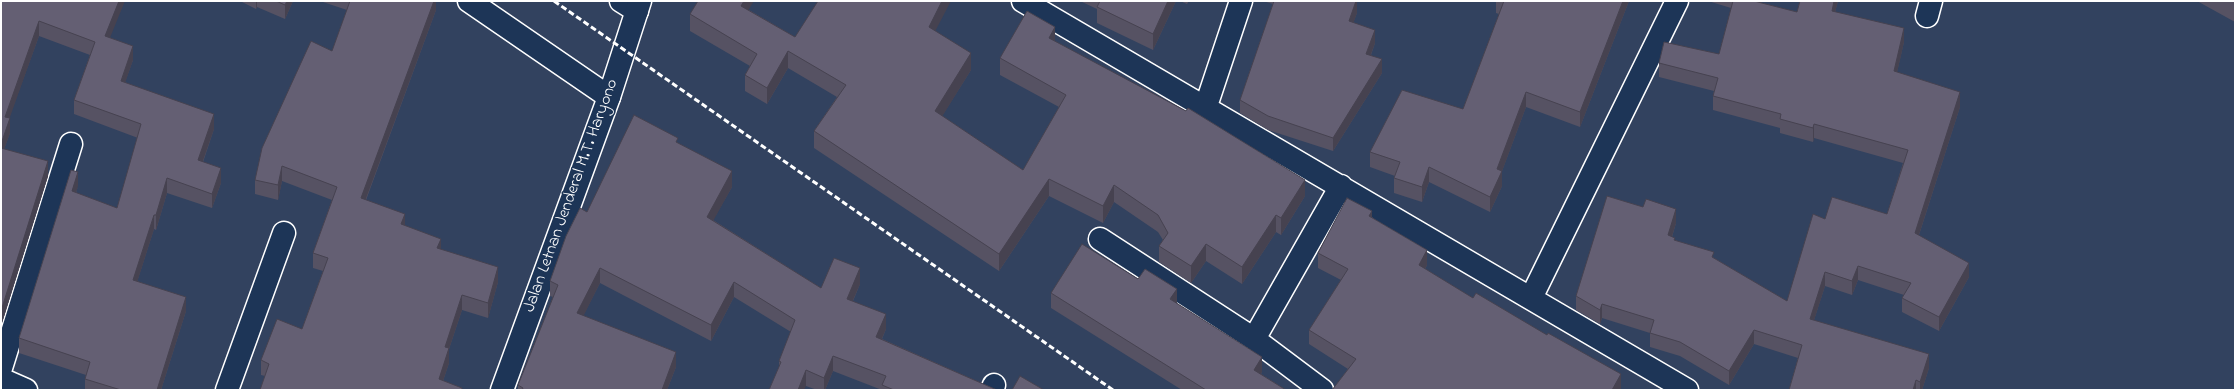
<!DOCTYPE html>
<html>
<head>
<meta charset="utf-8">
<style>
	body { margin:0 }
	#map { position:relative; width:2236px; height:391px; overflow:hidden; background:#32425f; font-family:"Indie Flower",sans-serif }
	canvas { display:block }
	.frame { position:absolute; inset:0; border:2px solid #fff; pointer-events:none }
</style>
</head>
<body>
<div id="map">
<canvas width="2236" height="391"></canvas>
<div class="frame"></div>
</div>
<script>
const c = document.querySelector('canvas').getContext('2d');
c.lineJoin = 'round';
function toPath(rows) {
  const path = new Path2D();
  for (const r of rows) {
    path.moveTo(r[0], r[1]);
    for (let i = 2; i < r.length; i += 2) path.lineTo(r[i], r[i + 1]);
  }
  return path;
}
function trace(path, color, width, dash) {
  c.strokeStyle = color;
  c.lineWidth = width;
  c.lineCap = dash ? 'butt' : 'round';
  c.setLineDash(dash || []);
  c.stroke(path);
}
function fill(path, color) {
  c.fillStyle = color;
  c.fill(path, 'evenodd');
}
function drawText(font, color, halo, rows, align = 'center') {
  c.font = font + ' "Indie Flower",sans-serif';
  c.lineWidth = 3;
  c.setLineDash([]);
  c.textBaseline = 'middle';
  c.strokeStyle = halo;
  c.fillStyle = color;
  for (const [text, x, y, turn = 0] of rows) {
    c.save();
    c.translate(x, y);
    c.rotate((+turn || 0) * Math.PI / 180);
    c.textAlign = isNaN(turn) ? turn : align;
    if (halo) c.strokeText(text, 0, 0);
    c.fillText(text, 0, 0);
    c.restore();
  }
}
const minor = toPath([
	[469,1,609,97],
	[621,1,637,11],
	[1023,1,1687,390],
	[1927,16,1931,1],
	[1206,106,1241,1],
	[1100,239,1254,339],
	[1531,298,1677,1],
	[1,368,71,144],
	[1,379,26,390],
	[227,390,284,233],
	[992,390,994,385],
	[1322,390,1254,339,1341,186]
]);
const secondary = toPath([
	[502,390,609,97,640,1]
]);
trace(minor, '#fff', 25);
trace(secondary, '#fff', 25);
trace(minor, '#1d3557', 22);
trace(secondary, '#1d3557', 22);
trace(toPath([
	[554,1,1113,390]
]), '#fff', 3, [6, 3]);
fill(toPath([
	[1,1,111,38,133,60,125,82,214,129,203,162,221,183,212,208,167,193,156,230,154,229,137,282,186,311,161,390,85,390,85,379,86,375,19,353,19,338,78,186,76,193,117,208,138,138,74,114,74,100,90,55,39,36,9,118,10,133,4,149,48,176,1,326],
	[240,1,293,1,285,19,257,7,256,9],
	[320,1,436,1,436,10,366,200,441,250,498,282,488,318,462,310,449,349,449,363,443,381,462,390,265,376,261,375,261,360,302,329,323,271,313,268,313,253,332,200,282,181,278,200,255,194,255,180,332,51,347,10],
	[1080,1,1176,1,1153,50,1097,23,1097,9],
	[1180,1,1189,1,1187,4],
	[1263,1,1357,1,1357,13,1353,23,1375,43,1371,55,1382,73,1333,151,1268,130,1240,113,1240,100,1273,4],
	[1496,1,1629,1,1580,127,1526,107,1502,171,1502,186,1490,212,1429,182,1422,202,1394,193,1394,178,1395,176,1370,167,1370,152,1463,109,1499,14,1496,13],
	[1708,1,1754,1,1797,12,1800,1,1838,1,1835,12,1904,42,1897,72,1960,107,1919,235,1969,277,1939,331,1902,312,1902,298,1904,295,1858,280,1852,295,1825,286,1814,320,1929,368,1922,390,1789,390,1798,358,1754,344,1729,385,1680,356,1650,347,1650,333,1602,318,1600,324,1576,310,1576,296,1676,223,1672,237,1675,240,1714,258,1787,301,1825,219,1887,214,1903,163,1814,138,1813,142,1780,133,1780,128,1713,110,1713,96,1714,91,1659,77,1659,63,1719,54,1731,8],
	[2197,1,2235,1,2235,22],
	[749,10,795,37,935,31,971,70,942,116,1023,170,1059,107,1000,75,1000,58,1055,42,1305,196,1281,235,1276,232,1242,284,1206,261,1191,283,1159,262,1159,246,1163,240,1158,232,1114,202,1103,223,1049,196,999,271,814,148,814,131,837,97,788,68,767,104,745,91,745,75,750,66,690,31,690,14],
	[678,143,732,187,713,220,821,288,860,284,853,301,886,329,882,339,997,390,882,390,833,371,825,390,817,390,806,386,779,367,779,361,791,332,734,297,711,341,600,283,583,316,676,367,667,390,518,390,518,385,553,297,550,296,550,281,587,212],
	[1372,217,1427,265,1425,269,1621,389,1621,390,1332,390,1348,369,1309,344,1309,330,1341,280,1318,268,1318,253],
	[1138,279,1177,303,1262,372,1261,374,1286,390,1182,390,1051,308,1051,293]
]), '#565263');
fill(toPath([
	[119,1,125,1,105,50,105,36],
	[256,1,257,1,257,7,256,9],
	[287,1,293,1,285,19,285,5],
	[434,1,436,1,436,10,361,212,361,198],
	[744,1,754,1,741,22,741,6],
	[942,1,951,1,929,43,929,27],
	[1168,1,1176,1,1153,50,1153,34],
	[1356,1,1357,1,1357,13,1349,35,1349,21],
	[1623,1,1629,1,1580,127,1580,112],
	[1834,1,1838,1,1832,25,1832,11],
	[39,21,39,36,5,131,5,117],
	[1055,27,1055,44,1049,38],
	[1904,28,1904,42,1894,86,1894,71],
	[1375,30,1375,43,1366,68,1366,54],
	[133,46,133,60,121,95,121,81],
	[788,51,788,68,767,104,767,88],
	[971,53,971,70,935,128,935,111],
	[1382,59,1382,73,1333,151,1333,138],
	[1526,92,1526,107,1501,174,1502,171,1502,186,1490,212,1490,197,1497,169],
	[1960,92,1960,107,1915,247,1915,233],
	[214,114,214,129,198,175,198,160],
	[10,118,10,133,1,158,1,144],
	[1814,124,1814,138,1813,142,1813,128],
	[48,161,48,176,1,326,1,311],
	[282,166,282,181,278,200,278,185],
	[1429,167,1429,182,1422,202,1422,187],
	[221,168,221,183,212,208,212,194],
	[732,171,732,187,707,232,707,217],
	[78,172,78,186,72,206,72,191],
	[167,178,167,193,156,230,156,215],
	[1049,179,1049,196,999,271,999,254],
	[1305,180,1305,196,1281,235,1281,218],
	[1114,185,1114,202,1103,223,1103,206],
	[1676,209,1676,223,1668,249,1668,235],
	[1372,211,1372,226,1369,216],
	[405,214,405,228,401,224],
	[154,215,154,229,133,295,133,280],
	[1276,215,1276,232,1242,284,1242,267],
	[441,239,441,254,437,248],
	[1206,244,1206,261,1191,283,1191,266],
	[1427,250,1427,265,1419,280,1419,265],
	[1969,263,1969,277,1939,331,1939,317],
	[1858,266,1858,280,1852,295,1852,281],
	[498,267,498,282,488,318,488,303],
	[600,268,600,283,577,329,577,313],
	[860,268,860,284,847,314,847,299],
	[1825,272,1825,286,1810,333,1810,319],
	[734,282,734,297,711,341,711,325],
	[1177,289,1177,304,1170,299],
	[462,295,462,310,449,349,449,363,440,390,439,379,445,347],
	[186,297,186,311,161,390,157,390],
	[1602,304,1602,318,1600,324,1600,310],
	[886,314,886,329,876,352,876,337],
	[1754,330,1754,344,1729,385,1729,371],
	[676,352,676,367,667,390,662,390],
	[1929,354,1929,368,1922,390,1920,390,1920,382],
	[833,356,833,371,825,390,824,390,824,378],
	[1262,357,1262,372,1254,385,1254,370],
	[806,370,806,386,804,390,798,390],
	[1621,374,1621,390,1612,390],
	[1916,380,1916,390,1913,390]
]), '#464250');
const building = toPath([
	[1,1,119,1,105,36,133,46,121,81,214,114,198,160,221,168,212,194,167,178,156,215,154,215,133,280,186,297,157,390,121,390,85,379,90,362,19,338,71,170,78,172,72,191,117,208,141,124,74,100,95,42,39,21,5,117,10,118,1,144,1,1],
	[276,1,287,1,285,5,276,1],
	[350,1,434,1,361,198,405,214,401,224,441,239,437,248,498,267,488,303,462,295,445,347,449,348,439,379,462,388,462,390,260,390,269,364,261,360,277,319,302,329,328,258,313,253,337,187,282,166,278,185,255,180,262,148,311,41,332,51,350,1],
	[698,1,744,1,741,6,795,37,818,1,942,1,929,27,971,53,935,111,1023,170,1066,95,1000,58,1027,11,1055,27,1049,38,1186,111,1188,108,1305,180,1281,218,1276,215,1242,267,1206,244,1191,266,1159,246,1168,233,1158,215,1114,185,1103,206,1049,179,999,254,814,131,846,85,788,51,767,88,745,75,757,54,690,14,698,1],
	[1100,1,1168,1,1153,34,1097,7,1100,1],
	[1274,1,1356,1,1349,21,1375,30,1366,54,1382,59,1333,138,1268,116,1240,100,1274,1],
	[1504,1,1623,1,1580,112,1526,92,1497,169,1502,171,1490,197,1429,167,1422,187,1394,178,1400,162,1370,152,1402,90,1463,109,1504,1],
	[1733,1,1754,1,1797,12,1800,1,1834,1,1832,11,1904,28,1894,71,1960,92,1915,233,1969,263,1939,317,1902,298,1911,283,1858,266,1852,281,1825,272,1810,319,1929,354,1920,382,1916,380,1913,390,1789,390,1802,345,1754,330,1729,371,1680,342,1650,333,1654,320,1602,304,1600,310,1576,296,1607,196,1643,207,1646,199,1676,209,1668,235,1675,238,1674,240,1714,252,1712,257,1787,301,1813,214,1825,219,1832,197,1887,214,1908,150,1814,124,1813,128,1780,119,1781,114,1713,96,1718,78,1659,63,1664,42,1719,54,1733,1],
	[634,115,678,138,676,142,732,171,707,217,821,288,834,258,860,268,847,299,886,314,876,337,997,390,894,390,882,385,886,376,833,356,824,378,806,370,798,390,769,390,781,362,779,361,795,320,734,282,711,325,600,268,577,313,676,352,662,390,522,390,523,388,518,385,558,285,550,281,566,236,580,208,587,212,634,115],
	[1,148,48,161,1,311,1,148],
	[1347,198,1372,211,1369,216,1427,250,1419,265,1473,298,1476,293,1547,335,1548,333,1621,374,1612,390,1332,390,1356,359,1309,330,1348,269,1318,253,1347,198],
	[1082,244,1138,279,1145,269,1177,289,1170,299,1262,357,1254,370,1286,390,1206,390,1051,293,1082,244],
	[1020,376,1044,390,1012,390,1020,376]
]);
fill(building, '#645f73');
trace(building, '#464250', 1);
drawText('17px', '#fff', '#1d3557', [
	["Jalan Letnan Jenderal M.T. Haryono",572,196,-70]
]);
</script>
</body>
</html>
